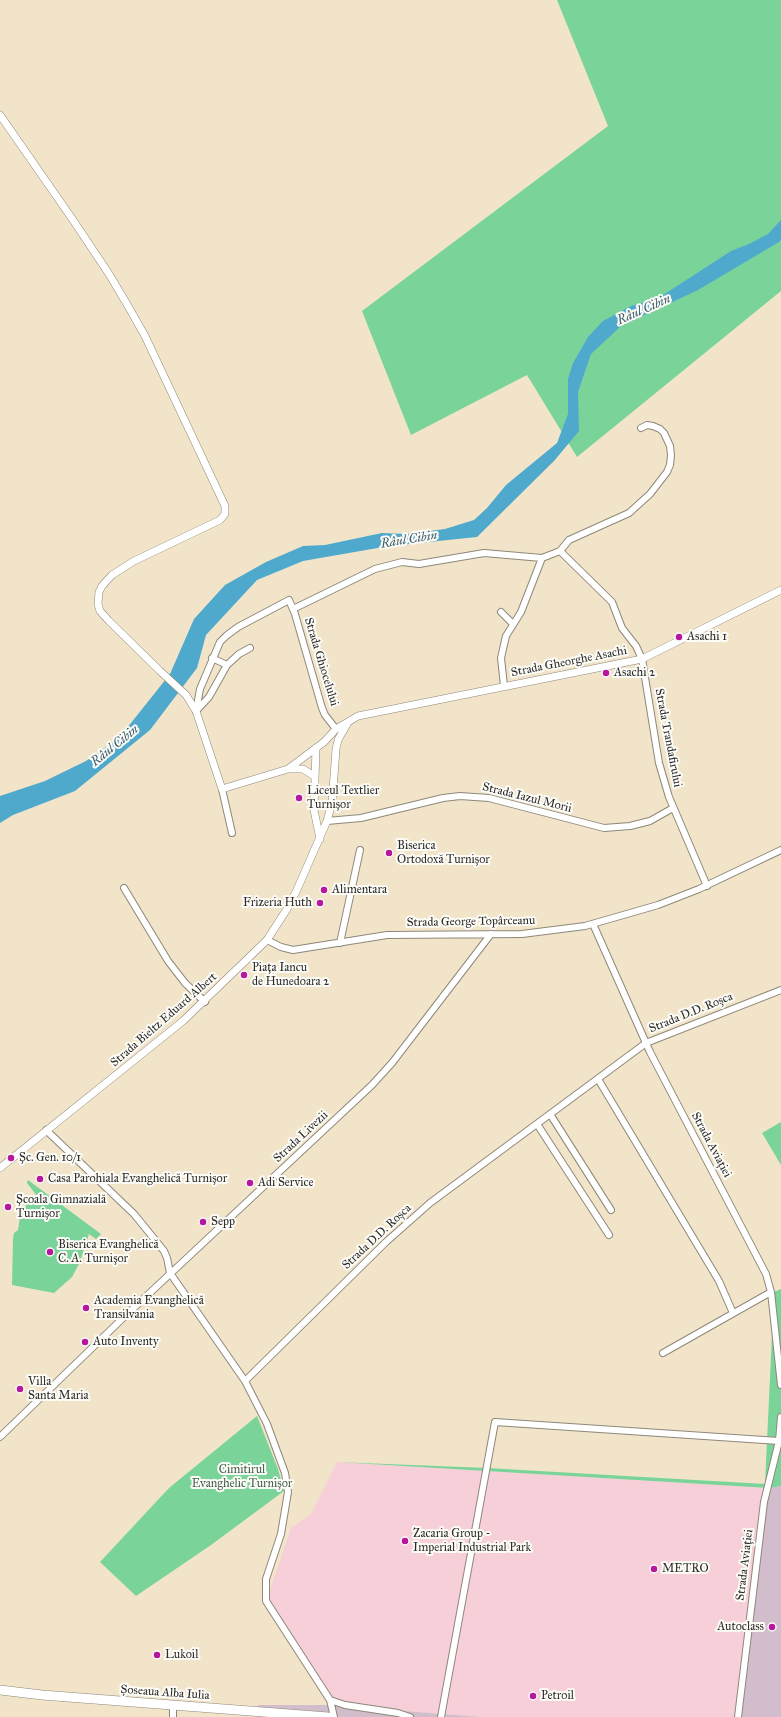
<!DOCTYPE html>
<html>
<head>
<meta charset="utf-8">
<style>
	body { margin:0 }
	canvas { display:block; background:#f1e4c9 }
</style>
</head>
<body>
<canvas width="781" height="1717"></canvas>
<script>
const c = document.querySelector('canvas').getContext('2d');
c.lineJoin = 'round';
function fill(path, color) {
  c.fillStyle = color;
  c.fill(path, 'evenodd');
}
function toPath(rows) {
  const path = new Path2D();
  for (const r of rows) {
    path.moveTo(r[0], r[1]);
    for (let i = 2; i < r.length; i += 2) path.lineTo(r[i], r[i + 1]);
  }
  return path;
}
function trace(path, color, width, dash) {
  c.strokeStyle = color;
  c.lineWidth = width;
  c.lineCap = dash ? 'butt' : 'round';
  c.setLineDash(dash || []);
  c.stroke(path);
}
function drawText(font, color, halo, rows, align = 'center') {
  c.font = font + ' "IM FELL Great Primer",serif';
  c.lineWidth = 4;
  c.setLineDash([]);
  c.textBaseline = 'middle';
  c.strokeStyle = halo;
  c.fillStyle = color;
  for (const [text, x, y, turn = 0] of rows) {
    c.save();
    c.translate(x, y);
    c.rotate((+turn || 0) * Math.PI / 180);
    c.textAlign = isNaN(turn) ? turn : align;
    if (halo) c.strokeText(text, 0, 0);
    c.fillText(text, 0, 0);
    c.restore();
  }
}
fill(toPath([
	[337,1462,769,1488,740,1717,480,1717,328,1705,266,1601,291,1528,311,1514]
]), '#f6cfd9');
fill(toPath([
	[781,1486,781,1717,740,1717,769,1488],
	[258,1705,328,1705,480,1717,257,1717]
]), '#d1bdcb');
fill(toPath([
	[557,0,781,0,781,291,577,457,527,375,411,435,362,311,608,126],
	[781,1122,781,1165,762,1133],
	[28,1180,101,1234,96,1239,89,1234,80,1262,72,1277,54,1293,12,1285,13,1239,14,1233,18,1230,21,1210,37,1196,27,1183],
	[781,1289,781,1486,769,1488,337,1462,487,1468,765,1484,774,1292],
	[257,1416,278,1469,284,1491,211,1545,136,1596,100,1562,169,1488]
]), '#7ad49a');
fill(toPath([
	[781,220,781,240,779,242,698,290,621,326,591,354,578,392,579,431,554,461,477,537,389,546,303,561,257,580,206,635,197,668,150,730,75,791,13,815,0,823,0,796,45,781,86,761,119,738,170,674,194,619,225,585,266,562,303,546,325,545,382,533,406,534,445,529,474,520,487,508,506,485,557,443,568,414,568,379,573,363,588,337,603,321,631,306,657,299,731,251,749,244,768,234]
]), '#4fa9cd');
const minor = toPath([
	[560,551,569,540,629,513,650,494,667,472,670,465,671,455,670,446,664,433,660,429,653,426,647,425,641,428],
	[293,609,375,569,402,562,419,564,484,553,542,558,560,551,612,602,622,628,636,646,642,659,659,763,669,797,707,886],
	[501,612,513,624],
	[212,658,227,665],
	[504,686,501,658,506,636,521,612,542,558],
	[196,711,200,689,220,642,226,636,238,627,289,600,295,614,322,708,325,715,336,729],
	[196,711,209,697,227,665,239,654,250,648],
	[222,789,232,833],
	[327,821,361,818,443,798,460,796,489,798,604,828,630,826,650,821,673,808],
	[124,888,168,961,185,983,205,1002],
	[593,924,650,1052,766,1274,771,1292,781,1385],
	[267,940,281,947,293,950,387,935,522,934,585,926,658,905,699,889,781,850],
	[340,943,360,850],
	[598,1079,719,1281,733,1313],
	[550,1114,611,1210],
	[537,1124,609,1235],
	[46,1130,134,1214,164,1251,167,1258,170,1273,245,1381,267,1424,285,1473,288,1492,281,1534,266,1579,266,1601,330,1700,334,1717],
	[663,1353,771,1292],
	[245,1381,386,1242,430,1203,646,1043,781,990],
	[0,1437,124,1317,372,1085,392,1063,491,934],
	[330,1700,345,1705,398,1713,410,1717],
	[173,1705,173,1717],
	[441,1717,495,1422,779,1441],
	[738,1717,764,1502,779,1441,781,1417]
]);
const tertiary = toPath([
	[0,115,73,220,109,274,128,306,145,336,225,506,225,514,220,520,134,561,112,575,102,586,99,592,98,604,100,611,109,621,160,671,186,695,196,711,222,789,288,769,324,742,336,729,358,716,642,659,781,590],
	[316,748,314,810,320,839],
	[288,769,303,769,314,776],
	[0,1168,183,1021,267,940,287,909,296,892,327,821,332,803,336,749,338,740,347,724]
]);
const primary = toPath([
	[0,1690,42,1695,328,1717]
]);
trace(minor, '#8e887a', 8);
trace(tertiary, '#8e887a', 8);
trace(primary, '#8e887a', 10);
trace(minor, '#fff', 6);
trace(tertiary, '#fff', 7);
trace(primary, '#fff', 9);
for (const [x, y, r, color] of [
	[679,637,4,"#b5179e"],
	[606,673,4,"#b5179e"],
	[299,798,4,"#b5179e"],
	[389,853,4,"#b5179e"],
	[324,890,4,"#b5179e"],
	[320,903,4,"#b5179e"],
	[244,975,4,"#b5179e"],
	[11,1158,4,"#b5179e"],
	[40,1179,4,"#b5179e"],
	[250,1183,4,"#b5179e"],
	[8,1207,4,"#b5179e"],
	[203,1222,4,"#b5179e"],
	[50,1252,4,"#b5179e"],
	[86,1308,4,"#b5179e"],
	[85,1342,4,"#b5179e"],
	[20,1389,4,"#b5179e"],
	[405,1541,4,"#b5179e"],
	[654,1569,4,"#b5179e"],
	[772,1627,4,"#b5179e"],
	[157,1655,4,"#b5179e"],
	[533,1696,4,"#b5179e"]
]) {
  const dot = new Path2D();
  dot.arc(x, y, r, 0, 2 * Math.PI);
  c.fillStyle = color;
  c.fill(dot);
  trace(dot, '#fdfcf7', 1.5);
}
drawText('12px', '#2b2b2b', '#fdfcf7', [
	["Asachi 1",687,637],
	["Asachi 2",614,673],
	["Liceul Textlier",307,791],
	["Turnișor",307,805],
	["Biserica",397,846],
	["Ortodoxă Turnișor",397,860],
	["Alimentara",332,890],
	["Frizeria Huth",312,903,"right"],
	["Piața Iancu",252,968],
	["de Hunedoara 2",252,982],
	["Șc. Gen. 10/1",19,1158],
	["Casa Parohiala Evanghelică Turnișor",48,1179],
	["Adi Service",258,1183],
	["Școala Gimnazială",16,1200],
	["Turnișor",16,1214],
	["Sepp",211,1222],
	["Biserica Evanghelică",58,1245],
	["C. A. Turnișor",58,1259],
	["Academia Evanghelică",94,1301],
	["Transilvania",94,1315],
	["Auto Inventy",93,1342],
	["Villa",28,1382],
	["Santa Maria",28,1396],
	["Zacaria Group -",413,1534],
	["Imperial Industrial Park",413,1548],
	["METRO",662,1569],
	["Autoclass",764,1627,"right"],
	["Lukoil",165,1655],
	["Petroil",541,1696]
], 'left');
drawText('12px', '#2b2b2b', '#fdfcf7', [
	["Strada Ghiocelului",321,662,73],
	["Strada Gheorghe Asachi",569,662,-11],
	["Strada Trandafirului",668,738,79],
	["Strada Iazul Morii",527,798,14],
	["Strada George Topârceanu",471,922,-1],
	["Strada D.D. Roșca",691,1013,-22],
	["Strada Bieltz Eduard Albert",164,1020,-41],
	["Strada Livezii",301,1137,-43],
	["Strada Aviației",711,1145,62],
	["Strada D.D. Roșca",377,1237,-43],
	["Strada Aviației",745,1565,-83],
	["Șoseaua Alba Iulia",165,1693,4]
]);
drawText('12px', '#435e4c', '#fdfcf7', [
	["Cimitirul",242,1470],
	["Evanghelic Turnișor",242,1484]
]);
drawText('italic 13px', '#395d6c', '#fdfcf7', [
	["Râul Cibin",644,310,-24],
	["Râul Cibin",409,540,-9],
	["Râul Cibin",115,746,-39]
]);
</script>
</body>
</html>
